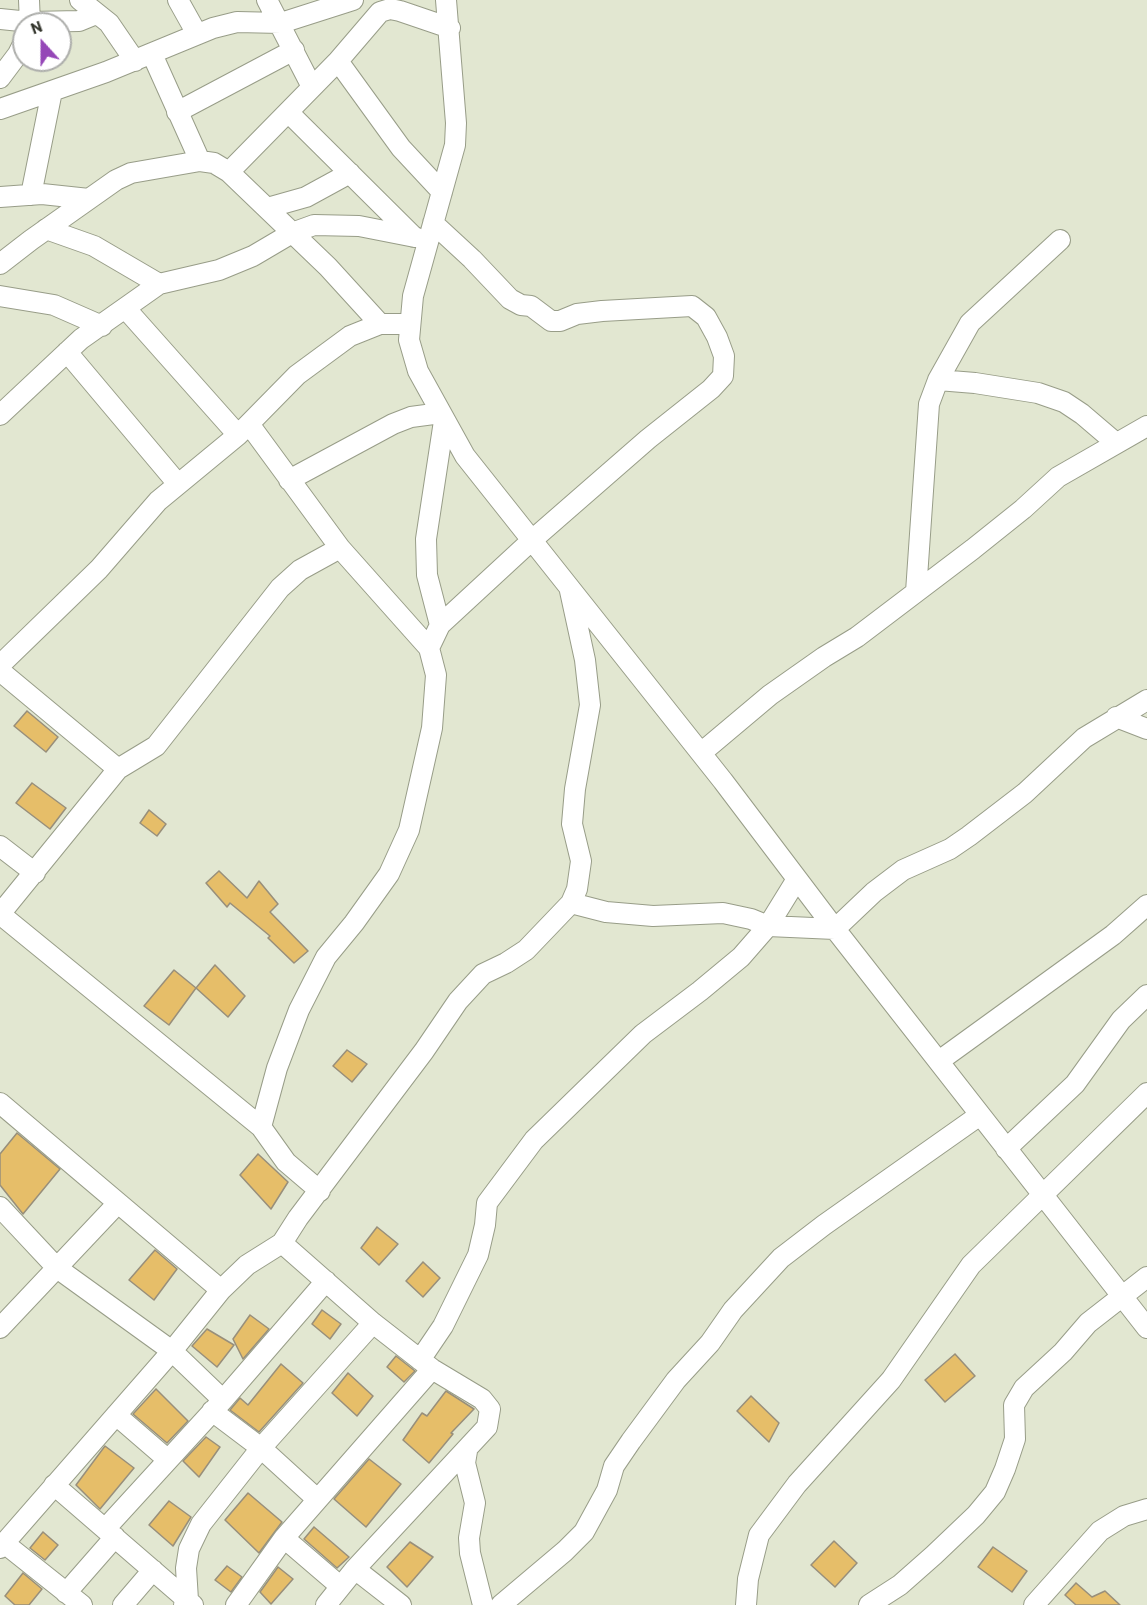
<!DOCTYPE html>
<html>
<head>
<meta charset="utf-8">
<style>
	body { margin:0 }
	#map { position:relative; width:1147px; height:1605px; overflow:hidden; background:#e2e7d1; font-family:Barlow,sans-serif }
	canvas { display:block }
	.north { position:absolute; left:12px; top:12px; width:60px; height:60px; box-sizing:border-box; background:#fff; border:2px solid #adaeab; border-radius:50%; rotate:339deg; font-size:16px; font-weight:700; line-height:24px; text-align:center; color:#33352c }
	.north::after { content:''; display:block; margin:auto; width:21px; height:27px; background:#9547b7; clip-path:polygon(50% 0,100% 100%,50% 72%,0 100%) }
</style>
</head>
<body>
<div id="map">
<canvas width="1147" height="1605"></canvas>
<div class="north">N</div>
</div>
<script>
const c = document.querySelector('canvas').getContext('2d');
c.lineJoin = 'round';
function fill(path, color) {
  c.fillStyle = color;
  c.fill(path, 'evenodd');
}
function toPath(rows) {
  const path = new Path2D();
  for (const r of rows) {
    path.moveTo(r[0], r[1]);
    for (let i = 2; i < r.length; i += 2) path.lineTo(r[i], r[i + 1]);
  }
  return path;
}
function trace(path, color, width, dash) {
  c.strokeStyle = color;
  c.lineWidth = width;
  c.lineCap = dash ? 'butt' : 'round';
  c.setLineDash(dash || []);
  c.stroke(path);
}
const building = toPath([
	[27,711,58,737,46,752,14,726,27,711],
	[32,783,66,808,50,829,16,803,32,783],
	[149,810,166,824,157,836,140,823,149,810],
	[219,871,247,898,259,881,278,904,270,912,308,951,294,963,268,938,270,936,230,903,227,907,206,883,219,871],
	[215,965,245,996,228,1017,196,988,215,965],
	[174,970,196,988,169,1025,144,1006,174,970],
	[347,1050,367,1064,352,1082,333,1066,347,1050],
	[17,1133,60,1169,23,1214,0,1185,0,1154,17,1133],
	[258,1154,288,1182,271,1209,240,1175,258,1154],
	[377,1227,398,1244,379,1265,361,1248,377,1227],
	[155,1250,177,1269,154,1300,129,1280,155,1250],
	[423,1262,440,1278,423,1297,406,1281,423,1262],
	[322,1310,341,1324,330,1339,312,1324,322,1310],
	[250,1315,269,1329,243,1359,233,1339,250,1315],
	[207,1329,234,1345,217,1367,192,1346,207,1329],
	[955,1354,975,1376,945,1402,925,1380,955,1354],
	[396,1356,415,1371,404,1382,387,1367,396,1356],
	[281,1364,303,1383,259,1432,230,1410,240,1398,248,1405,281,1364],
	[348,1373,373,1396,357,1416,332,1393,348,1373],
	[156,1389,188,1421,167,1443,133,1414,156,1389],
	[446,1391,474,1409,451,1433,453,1434,429,1463,403,1440,422,1413,427,1416,446,1391],
	[751,1396,779,1423,769,1442,737,1411,751,1396],
	[206,1437,220,1447,199,1477,183,1461,206,1437],
	[105,1446,134,1468,100,1509,76,1485,105,1446],
	[369,1459,401,1484,366,1527,334,1499,369,1459],
	[248,1493,282,1522,259,1553,225,1520,248,1493],
	[169,1501,191,1517,173,1546,149,1525,169,1501],
	[314,1527,349,1557,337,1568,304,1539,314,1527],
	[43,1532,58,1545,45,1560,30,1548,43,1532],
	[834,1541,857,1563,835,1587,811,1565,834,1541],
	[410,1542,433,1557,407,1587,387,1567,410,1542],
	[993,1547,1027,1571,1012,1592,978,1567,993,1547],
	[227,1566,242,1577,231,1592,215,1580,227,1566],
	[278,1567,293,1579,271,1604,260,1592,278,1567],
	[23,1573,42,1589,29,1605,15,1605,5,1596,23,1573],
	[1076,1583,1092,1597,1105,1591,1120,1605,1076,1605,1065,1595,1076,1583]
]);
fill(building, '#e6be69');
trace(building, '#988f7b', 1.5);
const minor = toPath([
	[29,0,30,24],
	[80,0,109,23,135,61],
	[178,0,197,34],
	[267,0,312,87],
	[446,0,456,123,455,145,413,296,409,340,418,371,465,456,723,781,835,929,1147,1328],
	[0,19,30,22,79,21,96,14],
	[152,54,200,161],
	[338,61,401,148,442,192],
	[0,78,18,54,24,42],
	[0,109,106,72,213,28,237,22,281,23,353,0],
	[177,112,294,50],
	[288,112,414,237],
	[229,172,338,61,380,12,390,9,400,11,450,28],
	[31,195,52,91],
	[0,197,42,194,89,199],
	[267,208,306,197,350,173],
	[433,223,472,259,510,299,521,305,531,306,551,321,560,321,577,314,602,311,692,306,706,317,717,337,724,356,723,376,711,389,648,439,531,541,440,625],
	[46,229,94,246,159,284],
	[0,264,31,240,116,180,131,173,200,161,214,163,229,172,328,267,380,324],
	[0,296,54,305,102,326],
	[126,309,238,435],
	[67,352,178,484],
	[938,380,975,383,1038,393,1064,402,1082,414,1116,443],
	[0,415,81,339,159,284,219,270,253,256,292,233,314,225,359,226,415,237],
	[249,424,340,548,429,648],
	[289,480,393,424,411,417,441,413],
	[916,592,929,404,938,380,970,323,1060,240],
	[0,665,99,569,158,501,238,435,297,375,350,336,380,324,409,324],
	[0,671,118,769],
	[1116,717,1147,729],
	[701,753,770,695,824,657,857,637,973,549,1023,509,1058,477,1147,426],
	[0,846,35,873],
	[571,903,606,912,653,916,723,913,751,919,768,926,835,929,874,892,903,870,950,849,969,836,1025,793,1084,738,1147,700],
	[0,914,118,769,156,746,280,588,300,570,340,548],
	[0,914,261,1127,286,1162,320,1191],
	[939,1061,1113,935,1147,905],
	[0,1103,221,1290],
	[261,1127,277,1068,299,1010,326,957,354,923,389,874,409,830,432,728,436,675,429,648,440,625,427,575,426,539,444,421],
	[1006,1149,1075,1084,1121,1020,1147,995],
	[0,1207,57,1268,172,1351,223,1400],
	[282,1243,373,1323,432,1369,482,1399,490,1409,487,1427,355,1569,326,1605],
	[0,1328,118,1203],
	[420,1360,443,1326,478,1255,485,1225,487,1203,534,1140,643,1034,700,991,741,957,768,926,797,879],
	[212,1411,261,1448,317,1499],
	[116,1415,167,1459],
	[467,1451,465,1463,475,1503,469,1538,470,1553,483,1605],
	[54,1485,193,1605],
	[105,1529,223,1400,326,1281],
	[284,1538,340,1586],
	[4,1543,82,1605],
	[0,1548,172,1351,221,1290,247,1265,282,1243,298,1218,424,1051,458,1001,483,974,506,963,526,950,571,903,577,889,581,861,572,824,575,789,590,705,585,660,570,591],
	[355,1569,401,1605],
	[66,1593,115,1537],
	[123,1605,153,1570],
	[184,1605,188,1600,186,1568,189,1549,201,1524,261,1448,373,1323],
	[236,1605,284,1538,432,1369],
	[501,1605,565,1551,584,1532,607,1490,614,1466,631,1441,676,1380,710,1343,733,1310,781,1258,824,1225,980,1115],
	[746,1605,748,1579,759,1535,797,1484,891,1380,971,1265,1147,1093],
	[869,1605,900,1585,934,1555,976,1515,995,1492,1005,1469,1015,1439,1014,1405,1024,1388,1063,1352,1088,1323,1147,1277],
	[1034,1605,1100,1531,1124,1516,1147,1509]
]);
trace(minor, '#989d88', 22);
trace(minor, '#fff', 20);
</script>
</body>
</html>
